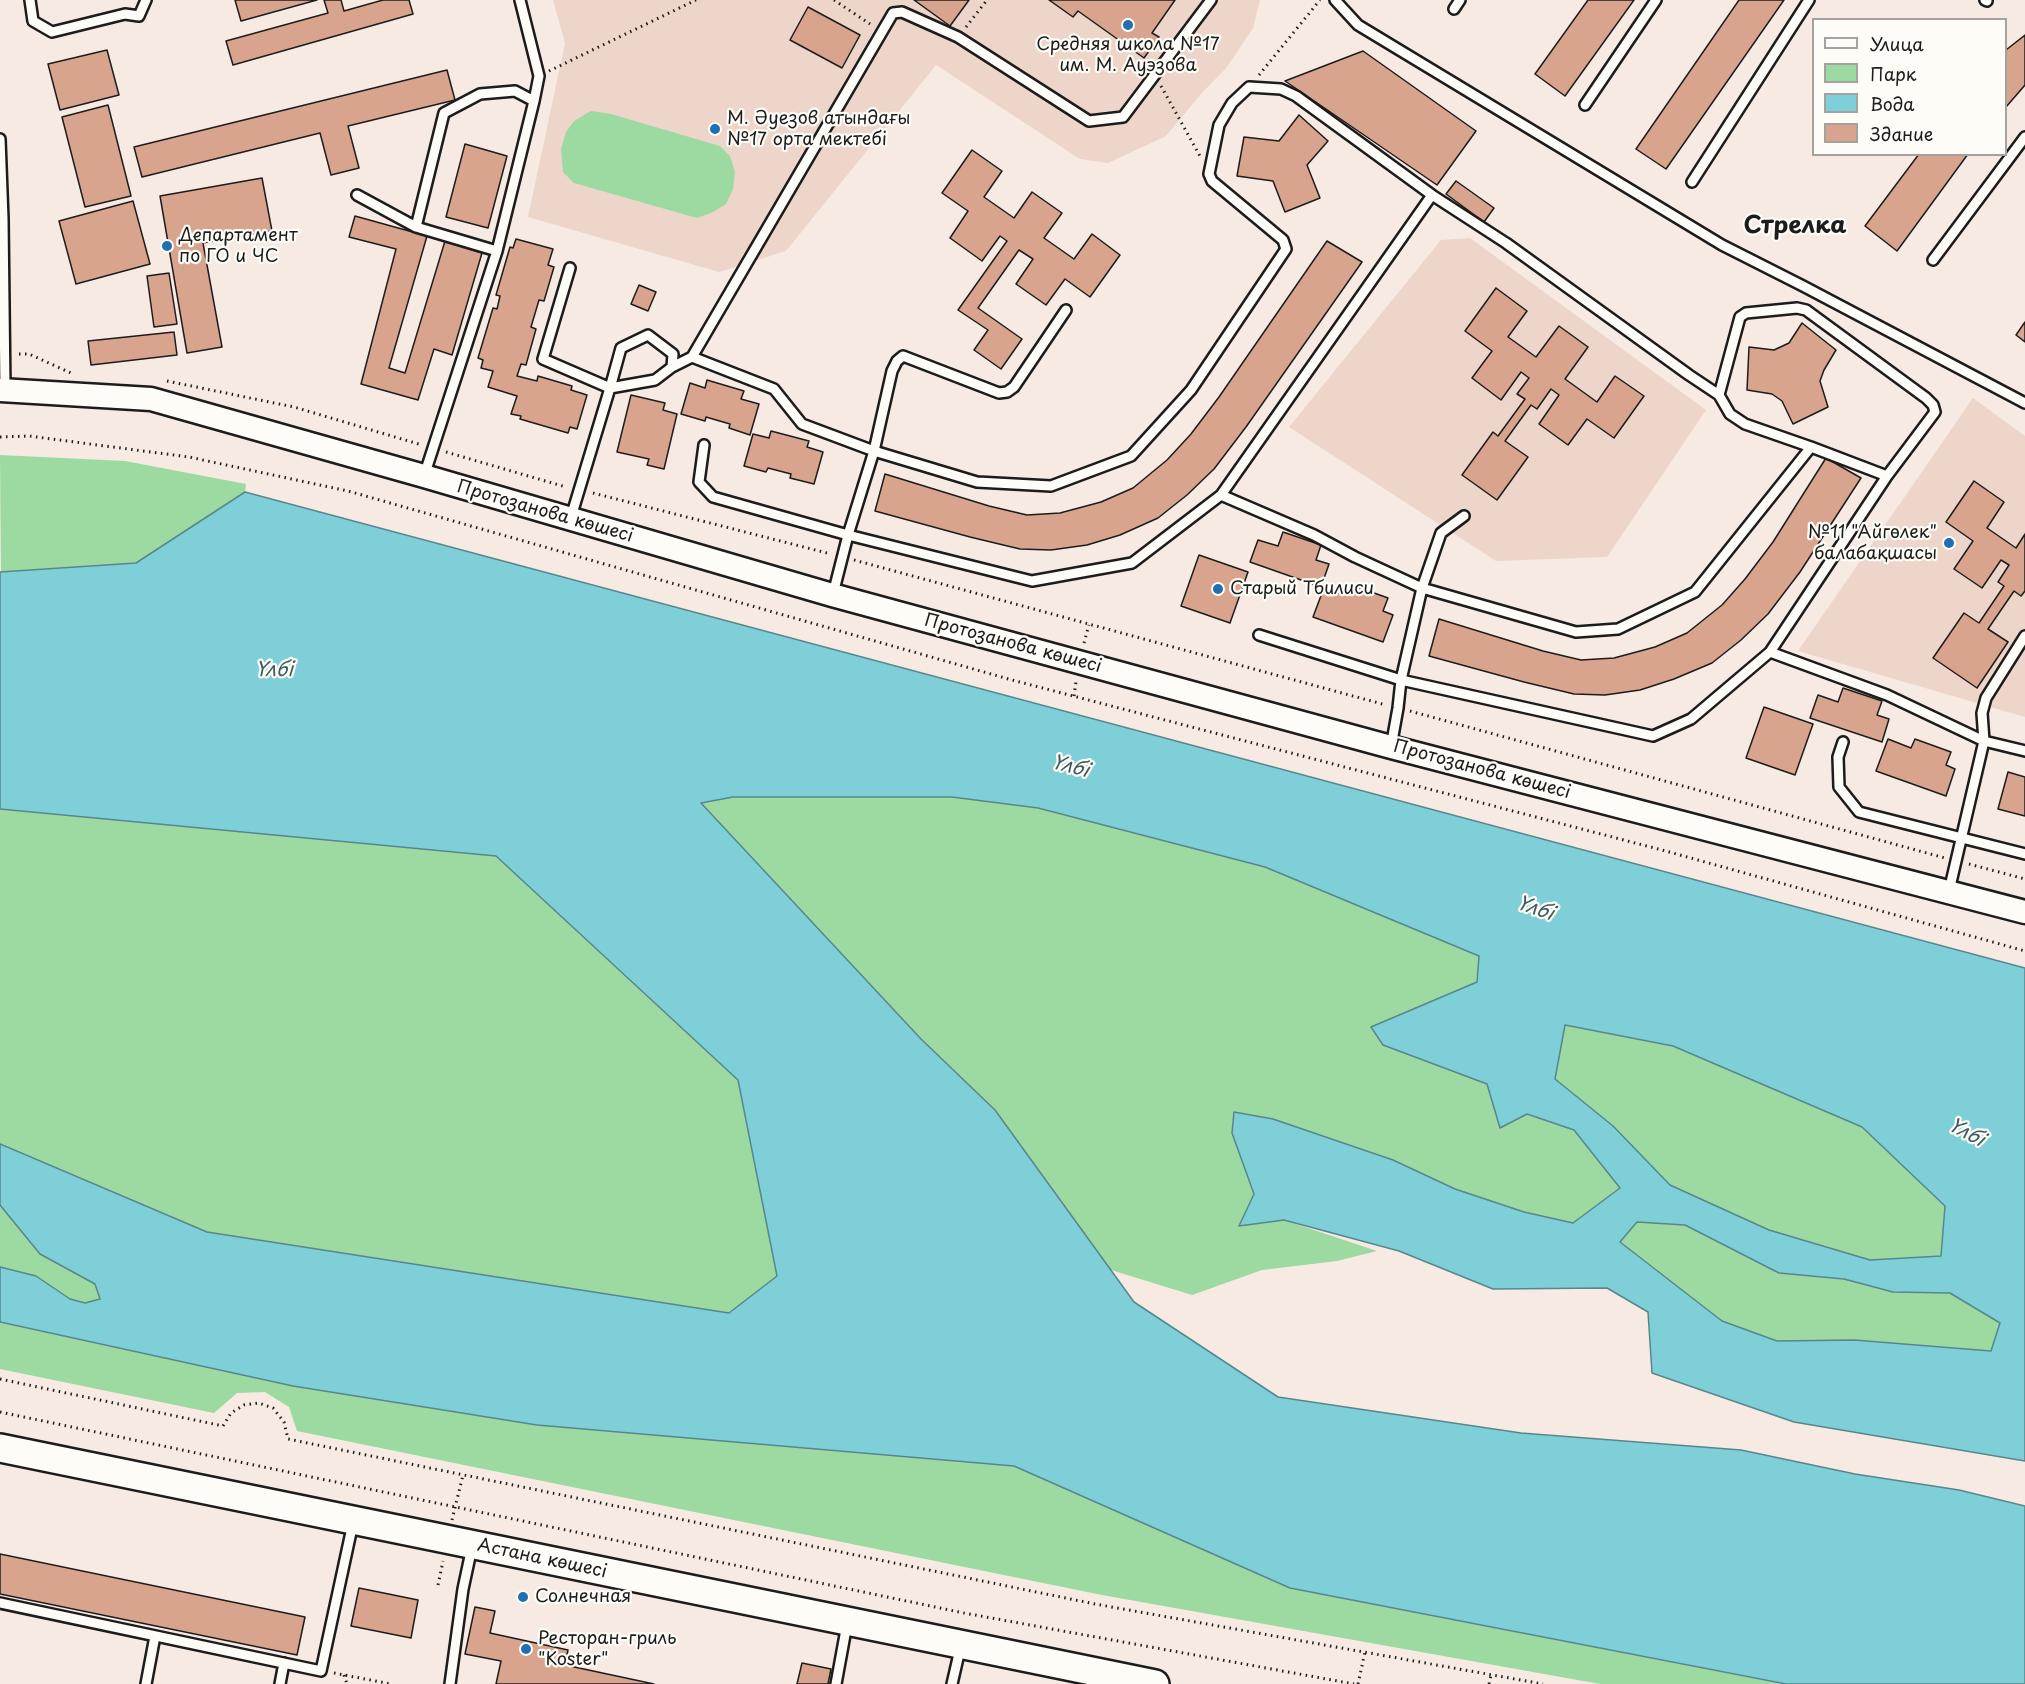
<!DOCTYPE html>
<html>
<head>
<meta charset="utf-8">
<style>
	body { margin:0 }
	#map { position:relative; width:2025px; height:1684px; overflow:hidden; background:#f6eae2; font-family:"Playpen Sans",sans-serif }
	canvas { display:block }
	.legend { position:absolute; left:1812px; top:18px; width:195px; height:138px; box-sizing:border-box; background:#fdfcf7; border:2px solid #a3a29f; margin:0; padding:8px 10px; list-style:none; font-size:18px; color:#1c1c1c }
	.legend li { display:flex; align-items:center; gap:12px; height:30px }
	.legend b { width:30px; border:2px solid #a3a29f }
</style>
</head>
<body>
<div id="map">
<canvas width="2025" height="1684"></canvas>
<ul class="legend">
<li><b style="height:8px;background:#fdfcf7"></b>Улица</li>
<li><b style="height:16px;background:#9cdaa2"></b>Парк</li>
<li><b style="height:16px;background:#7fcfd9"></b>Вода</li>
<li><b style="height:16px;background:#d8a48e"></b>Здание</li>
</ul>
</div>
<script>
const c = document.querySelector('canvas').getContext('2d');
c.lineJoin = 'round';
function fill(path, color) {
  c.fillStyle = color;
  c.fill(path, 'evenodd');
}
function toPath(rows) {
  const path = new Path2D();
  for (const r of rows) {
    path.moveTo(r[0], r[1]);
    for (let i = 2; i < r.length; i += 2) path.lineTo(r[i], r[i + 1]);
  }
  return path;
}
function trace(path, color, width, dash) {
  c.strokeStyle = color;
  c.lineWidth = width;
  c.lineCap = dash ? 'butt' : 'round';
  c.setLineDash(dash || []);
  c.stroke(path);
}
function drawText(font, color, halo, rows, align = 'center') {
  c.font = font + ' "Playpen Sans",sans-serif';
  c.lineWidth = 4.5;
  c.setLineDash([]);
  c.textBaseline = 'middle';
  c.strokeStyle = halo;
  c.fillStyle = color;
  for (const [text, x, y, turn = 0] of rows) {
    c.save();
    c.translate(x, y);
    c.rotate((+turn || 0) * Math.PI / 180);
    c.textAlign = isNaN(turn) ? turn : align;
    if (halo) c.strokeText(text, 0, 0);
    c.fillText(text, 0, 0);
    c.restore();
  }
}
fill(toPath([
	[553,0,1260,0,1253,28,1227,67,1201,94,1166,136,1108,163,1080,159,936,65,786,251,719,272,528,217,565,43],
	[1470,238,1706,410,1607,557,1496,561,1289,427,1441,240],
	[1973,398,2025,436,2025,717,1798,651]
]), '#edd5c9');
fill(toPath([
	[591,111,611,114,720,146,730,156,735,172,733,189,726,204,711,213,697,218,574,183,563,172,561,149,566,132,574,121],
	[0,455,125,461,246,484,245,492,136,563,1,572],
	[733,797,952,797,1038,808,1265,867,1479,956,1477,982,1371,1028,1383,1045,1487,1084,1527,1114,1574,1130,1621,1188,1573,1223,1524,1212,1455,1189,1393,1160,1273,1119,1234,1112,1232,1133,1254,1194,1239,1226,1284,1220,1377,1251,1337,1261,1262,1270,1192,1295,1111,1270,995,1110,921,1039,700,803],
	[0,809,496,855,738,1080,777,1276,729,1313,207,1232,0,1144],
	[1565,1024,1673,1046,1862,1127,1945,1206,1941,1256,1870,1260,1769,1230,1670,1185,1613,1126,1554,1079],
	[0,1205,40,1254,95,1284,100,1299,85,1303,70,1299,36,1276,0,1267],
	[1637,1222,1685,1225,1779,1273,1844,1279,1893,1292,1950,1293,2000,1323,1991,1351,1854,1340,1777,1341,1722,1322,1620,1242],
	[0,1322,293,1385,537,1425,1014,1466,1290,1588,1783,1684,1600,1684,1102,1595,297,1431,289,1407,265,1392,237,1393,214,1413,0,1369]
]), '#9cdaa2');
const water = toPath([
	[245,492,2025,968,2025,1461,1794,1422,1652,1373,1648,1312,1607,1288,1493,1289,1399,1251,1284,1220,1239,1226,1254,1194,1232,1133,1234,1112,1273,1119,1393,1160,1455,1189,1524,1212,1573,1223,1620,1188,1574,1130,1527,1114,1500,1128,1487,1084,1383,1045,1371,1027,1477,982,1479,956,1265,867,1038,808,952,797,733,797,701,803,921,1039,995,1110,1134,1302,1278,1397,1521,1433,1741,1450,1855,1474,1959,1490,2025,1506,2025,1684,1786,1684,1290,1588,1014,1466,537,1425,293,1386,0,1322,0,1267,36,1276,70,1299,85,1303,100,1299,95,1284,40,1254,0,1205,0,1144,207,1232,729,1313,777,1276,738,1080,496,856,0,809,0,572,136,563,245,492],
	[1565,1025,1673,1046,1862,1127,1945,1206,1941,1256,1870,1260,1769,1230,1670,1185,1613,1126,1555,1079,1565,1025],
	[1637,1222,1685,1225,1779,1273,1844,1279,1893,1292,1950,1293,2000,1323,1991,1351,1854,1340,1777,1341,1722,1321,1620,1242,1637,1222]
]);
fill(water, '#7fcfd9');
trace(water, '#57878d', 1.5);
const building = toPath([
	[235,0,317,0,241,21,235,0],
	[324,0,341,0,344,11,383,0,409,0,413,14,233,65,226,41,328,13,324,0],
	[914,0,969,0,950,26,914,0],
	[1049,0,1175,0,1152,33,1159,37,1144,58,1078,11,1073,17,1049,0],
	[1588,0,1634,0,1565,96,1535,74,1588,0],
	[1739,0,1784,0,1666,169,1636,149,1739,0],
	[808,7,860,35,842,68,790,40,808,7],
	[2025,35,2025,85,2006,107,2006,50,2025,35],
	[107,50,119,95,60,110,48,64,107,50],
	[1363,51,1476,131,1437,185,1285,81,1363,51],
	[447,70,455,100,348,126,359,168,331,175,320,133,142,177,134,147,447,70],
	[108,105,131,196,85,207,62,117,108,105],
	[1299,115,1328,141,1307,165,1320,198,1285,212,1273,181,1237,176,1244,137,1279,141,1299,115],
	[465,144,507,156,488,228,446,217,465,144],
	[972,150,1002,171,984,197,1014,218,1032,192,1062,213,1044,238,1074,259,1092,234,1120,255,1090,297,1065,279,1046,305,1016,284,1033,259,1019,250,978,308,1022,339,1001,369,974,350,988,330,958,310,1007,241,1000,236,982,261,950,238,968,211,942,193,972,150],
	[1919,154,1968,154,1897,251,1865,226,1919,154],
	[262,178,272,231,203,243,222,347,187,353,160,196,262,178],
	[1456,181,1494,208,1484,222,1446,194,1456,181],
	[133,201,150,264,76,284,59,221,133,201],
	[355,216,427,236,389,368,405,373,445,241,482,253,452,355,434,349,418,400,361,384,396,249,349,237,355,216],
	[516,239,553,249,548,265,554,267,544,301,539,300,531,327,536,329,526,365,521,364,517,376,537,381,538,376,572,386,571,390,587,395,577,429,570,427,568,433,520,419,521,416,511,414,517,396,488,387,493,371,481,368,483,360,478,358,493,308,497,309,500,296,496,295,510,247,513,248,516,239],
	[1327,241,1362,262,1246,427,1214,469,1187,495,1158,518,1120,535,1087,545,1051,550,1020,549,970,537,875,511,885,474,989,506,1027,515,1060,513,1101,502,1133,488,1167,460,1191,434,1219,397,1327,241],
	[169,273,177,324,154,327,147,276,169,273],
	[639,285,656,292,648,311,631,304,639,285],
	[1496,288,1527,311,1508,337,1536,357,1559,326,1588,347,1565,379,1597,402,1615,376,1644,396,1614,438,1587,419,1568,445,1539,424,1559,395,1551,389,1537,409,1531,405,1505,441,1528,457,1497,500,1462,475,1493,432,1498,436,1525,399,1517,394,1529,378,1521,372,1501,400,1472,378,1492,351,1465,331,1496,288],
	[2025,322,2025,342,2016,335,2025,322],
	[1802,323,1836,350,1824,370,1820,381,1828,407,1793,424,1782,401,1772,394,1747,390,1749,347,1774,350,1789,343,1802,323],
	[174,332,177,355,91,365,88,341,174,332],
	[707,380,744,391,741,399,759,404,750,435,729,428,730,424,706,417,705,421,681,414,690,383,705,388,707,380],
	[631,395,665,403,663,410,677,414,664,469,647,465,649,459,617,452,631,395],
	[771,431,809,441,807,447,823,452,814,484,790,478,791,474,768,468,766,472,744,466,753,434,769,438,771,431],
	[1826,458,1861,478,1800,572,1768,614,1741,640,1712,663,1674,679,1640,690,1605,695,1574,694,1524,682,1429,656,1439,619,1543,651,1581,660,1614,658,1655,647,1687,633,1722,605,1745,579,1773,542,1826,458],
	[1974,481,2004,502,1987,528,2016,548,2025,534,2025,591,2021,596,2014,591,1988,629,2008,642,1977,688,1933,658,1964,613,1979,623,2004,586,1998,582,2009,565,2001,560,1982,588,1954,569,1973,541,1946,522,1974,481],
	[1283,532,1321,545,1316,560,1329,564,1321,587,1250,562,1258,540,1278,546,1283,532],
	[1199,555,1248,572,1230,623,1181,606,1199,555],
	[1325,585,1348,594,1352,585,1388,598,1383,611,1393,615,1383,642,1313,617,1325,585],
	[1843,688,1882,701,1877,715,1889,719,1882,742,1810,718,1818,695,1838,702,1843,688],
	[1764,707,1813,724,1795,775,1746,758,1764,707],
	[1888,739,1911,748,1915,739,1951,752,1946,765,1955,769,1946,796,1876,771,1888,739],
	[2008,772,2025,777,2025,816,1998,809,2008,772],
	[0,1554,305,1617,297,1655,0,1594,0,1554],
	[359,1588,418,1600,411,1638,351,1626,359,1588],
	[475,1607,495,1611,490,1633,568,1650,565,1665,654,1684,496,1684,501,1661,465,1654,475,1607],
	[802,1663,831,1669,828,1684,797,1684,802,1663]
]);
fill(building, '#d8a48e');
trace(building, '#1c1c1c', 1.5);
const service = toPath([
	[30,0,33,21,52,32,125,14,139,16,146,0],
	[1335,0,1358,25,1722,245,1803,286,2025,403],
	[1985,0,1987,1],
	[1454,9,1460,0],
	[1585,105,1656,0],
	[0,139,3,219],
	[1692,182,1809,0],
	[357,195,416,227,497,251],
	[1432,195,1506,243,1689,375,1719,395],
	[0,219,3,219,5,390],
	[416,227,444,113,480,94,515,91,534,101],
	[1933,260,2025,137],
	[570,268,543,359,610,388,621,348,648,335,673,354,672,367],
	[692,357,893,13,902,12,958,37,1089,121,1123,117,1211,0],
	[704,445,699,482,713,497,848,535,1032,581,1132,563,1221,495,1432,195,1296,96,1281,89,1249,87,1232,103,1219,125,1209,174,1212,181,1283,240,1286,249,1191,390,1131,456,1051,486,977,482,874,451,848,535,833,594],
	[424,476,497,251,534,101,539,76,520,0],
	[1221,495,1314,535,1355,557,1422,588,1441,533,1464,516],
	[571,517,610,388,655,380,672,367,692,357,774,389,802,424,874,451,892,371,897,361,903,356,999,393,1007,392,1014,387,1066,310],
	[1259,635,1401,680,1653,736,1691,719,1770,652,1887,476,1935,412,1933,405,1926,398,1806,310,1797,308,1746,313,1740,317,1719,395,1730,414,1745,424,1811,447,1887,476],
	[1770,652,1887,695,1984,741,2025,751],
	[1843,742,1838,757,1839,787,1859,812,2025,854],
	[1391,747,1398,708,1401,680,1422,588,1576,632,1618,629,1695,592,1811,447],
	[1949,891,1984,741,1982,713,1986,698,2025,636],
	[0,1603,321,1671,353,1523],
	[146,1684,155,1636],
	[280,1684,284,1663],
	[450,1684,463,1589,472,1547],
	[836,1684,847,1624],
	[952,1684,961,1645]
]);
const tertiary = toPath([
	[0,390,151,399,424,476,832,595,1391,747,2025,912]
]);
const secondary = toPath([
	[0,1448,1155,1684]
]);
trace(service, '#1c1c1c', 14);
trace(tertiary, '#1c1c1c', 27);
trace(secondary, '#1c1c1c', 32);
trace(toPath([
	[834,0,870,24],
	[966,27,987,0],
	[549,71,696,0],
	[1259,75,1320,0],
	[1161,86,1200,156],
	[19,354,29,354,71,373],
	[167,381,294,407,422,445],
	[0,437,29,436,189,457,348,491,1012,680,1662,850,2025,951],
	[446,452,566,487],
	[593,493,831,554],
	[854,560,1386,705],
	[1084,643,1089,625],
	[1074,696,1076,682],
	[1410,711,1945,858],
	[1969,864,2025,879],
	[0,1379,223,1426,231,1413,244,1405,259,1403,273,1408,284,1422,288,1439,1095,1604,1543,1684],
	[0,1412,964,1613,1354,1684],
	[452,1520,463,1475],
	[438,1585,443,1561],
	[334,1673,391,1684],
	[344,1675,347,1684],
	[1358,1684,1365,1652],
	[1489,1684,1491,1675]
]), '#1c1c1c', 3, [1.5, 4.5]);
trace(service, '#fdfcf7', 9);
trace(tertiary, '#fdfcf7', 22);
trace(secondary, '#fdfcf7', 27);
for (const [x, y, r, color] of [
	[1128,25,6,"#1f6fb2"],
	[715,129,6,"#1f6fb2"],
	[167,246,6,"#1f6fb2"],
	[1949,543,6,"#1f6fb2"],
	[1218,589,6,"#1f6fb2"],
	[523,1597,6,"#1f6fb2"],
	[526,1649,6,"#1f6fb2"]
]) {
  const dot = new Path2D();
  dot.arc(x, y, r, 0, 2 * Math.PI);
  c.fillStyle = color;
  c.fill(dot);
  trace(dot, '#fdfcf7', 2);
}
drawText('18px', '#1c1c1c', '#fdfcf7', [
	["Средняя школа №17",1128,45,"center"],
	["им. М. Ауэзова",1128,66,"center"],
	["М. Әуезов атындағы",727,119],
	["№17 орта мектебі",727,140],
	["Департамент",179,236],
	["по ГО и ЧС",179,257],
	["№11 \"Айгөлек\"",1937,533,"right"],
	["балабақшасы",1937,554,"right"],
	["Старый Тбилиси",1230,589],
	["Солнечная",535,1597],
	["Ресторан-гриль",538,1639],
	["\"Koster\"",538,1660]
], 'left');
drawText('18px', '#1c1c1c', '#fdfcf7', [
	["Протозанова көшесі",545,512,16],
	["Протозанова көшесі",1013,644,15],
	["Протозанова көшесі",1482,770,15],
	["Астана көшесі",542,1559,12]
]);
drawText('italic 20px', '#3f5b5e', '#fdfcf7', [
	["Үлбі",274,670],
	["Үлбі",1070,767,15],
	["Үлбі",1535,909,19],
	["Үлбі",1966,1133,28]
]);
drawText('bold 24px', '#1c1c1c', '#fdfcf7', [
	["Стрелка",1795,226]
]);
</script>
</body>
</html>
